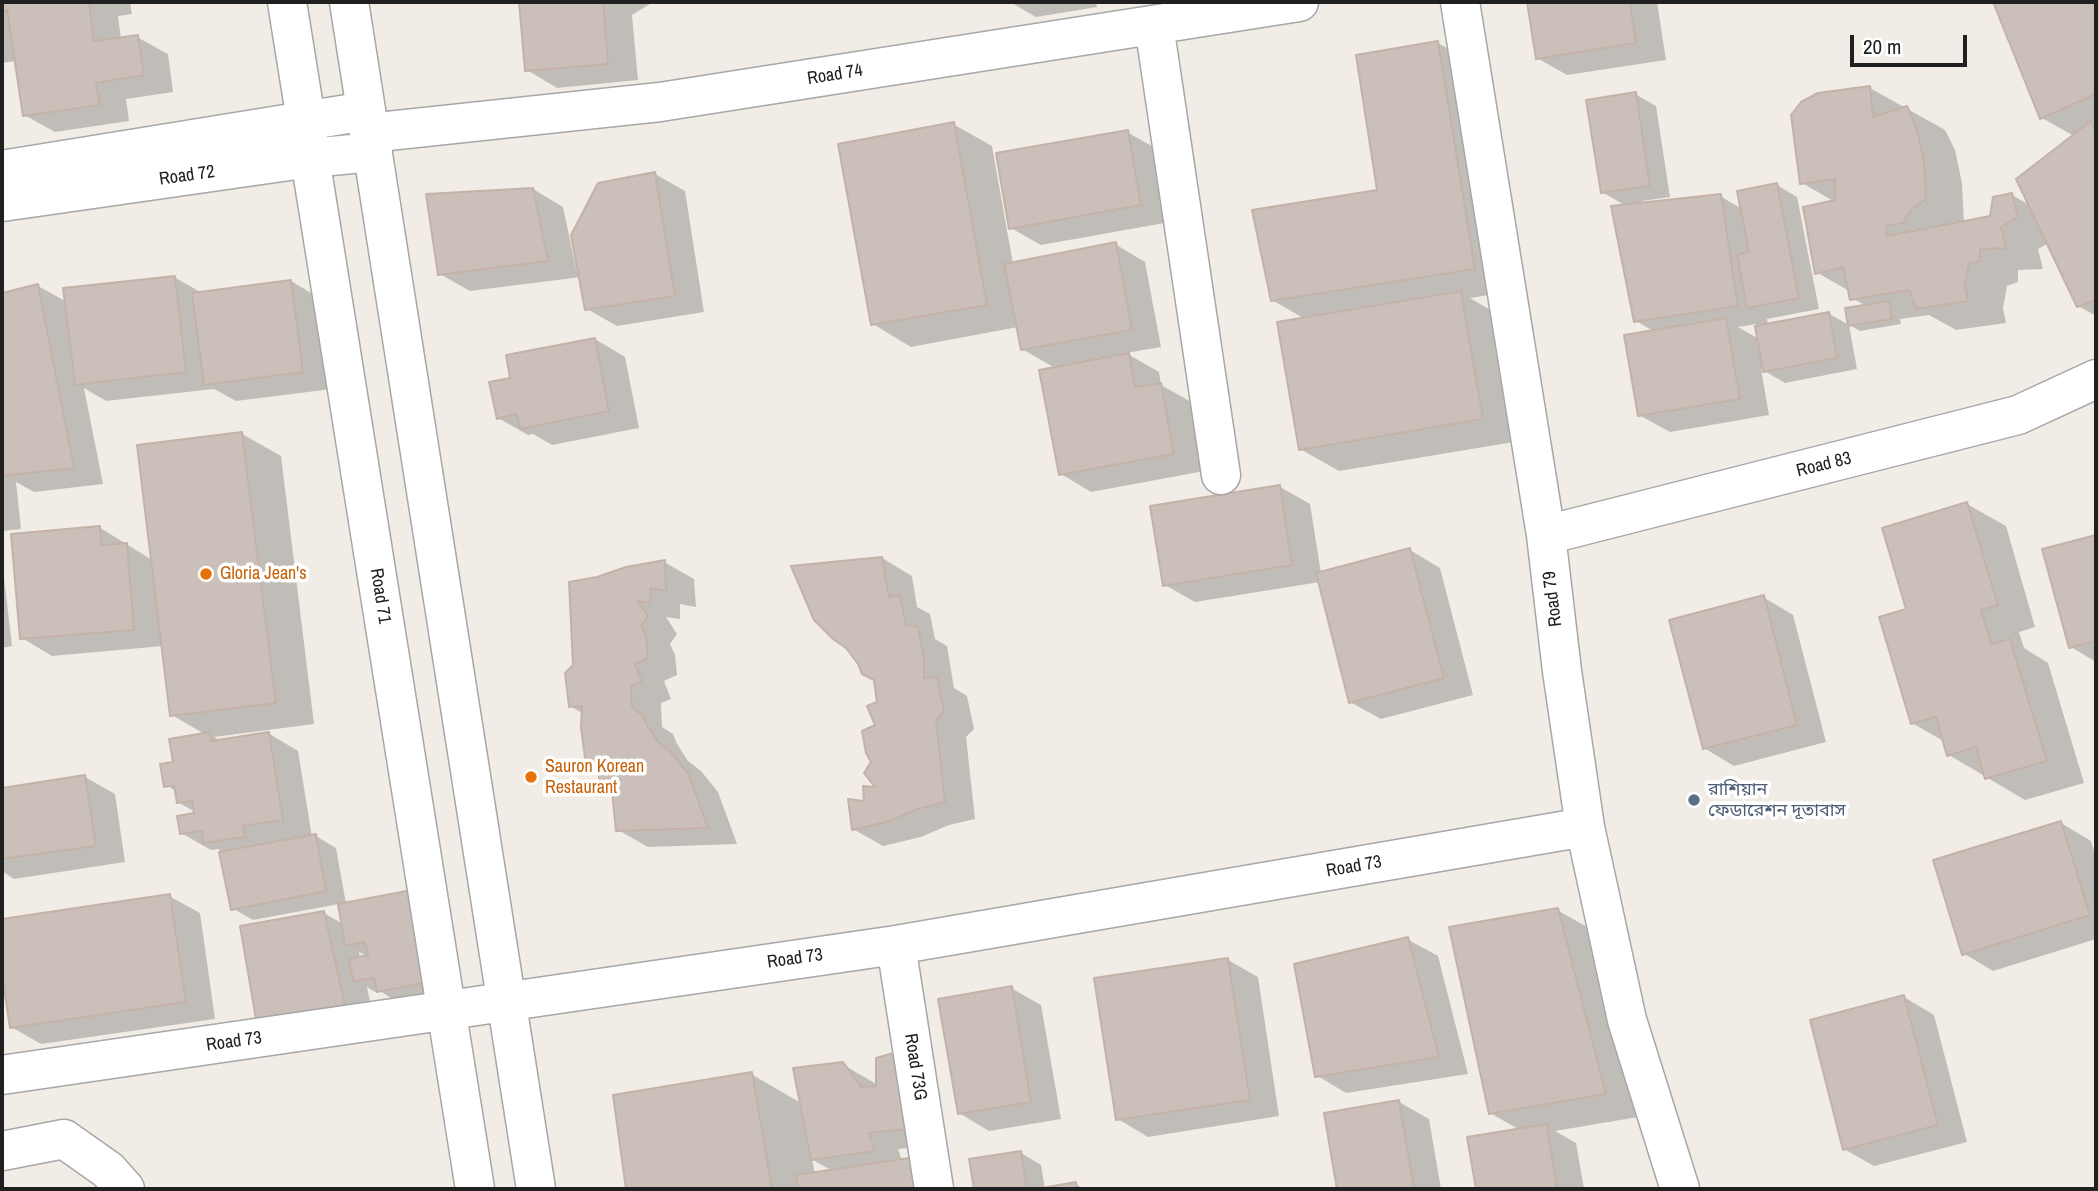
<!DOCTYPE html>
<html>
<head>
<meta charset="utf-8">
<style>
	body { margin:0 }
	#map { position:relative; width:2098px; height:1191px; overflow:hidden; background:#f1ede6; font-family:"Archivo Narrow",sans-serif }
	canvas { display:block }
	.frame { position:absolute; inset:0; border:4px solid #202020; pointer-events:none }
	.scale { position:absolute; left:1850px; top:35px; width:117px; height:32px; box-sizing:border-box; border:4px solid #202020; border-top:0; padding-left:9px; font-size:21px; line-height:24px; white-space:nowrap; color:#202020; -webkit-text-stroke:5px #fff; paint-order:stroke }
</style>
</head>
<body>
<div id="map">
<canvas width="2098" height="1191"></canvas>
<div class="frame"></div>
<div class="scale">20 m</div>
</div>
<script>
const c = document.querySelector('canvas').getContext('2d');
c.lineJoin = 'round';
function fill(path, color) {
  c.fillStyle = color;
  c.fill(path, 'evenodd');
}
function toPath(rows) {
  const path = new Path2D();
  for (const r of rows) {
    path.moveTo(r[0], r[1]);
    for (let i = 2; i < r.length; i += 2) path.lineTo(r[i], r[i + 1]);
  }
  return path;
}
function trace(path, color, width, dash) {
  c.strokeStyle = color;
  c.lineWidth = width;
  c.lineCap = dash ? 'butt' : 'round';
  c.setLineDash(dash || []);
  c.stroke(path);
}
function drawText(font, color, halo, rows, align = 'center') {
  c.font = font + ' "Archivo Narrow","Noto Sans Bengali",sans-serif';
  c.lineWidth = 7;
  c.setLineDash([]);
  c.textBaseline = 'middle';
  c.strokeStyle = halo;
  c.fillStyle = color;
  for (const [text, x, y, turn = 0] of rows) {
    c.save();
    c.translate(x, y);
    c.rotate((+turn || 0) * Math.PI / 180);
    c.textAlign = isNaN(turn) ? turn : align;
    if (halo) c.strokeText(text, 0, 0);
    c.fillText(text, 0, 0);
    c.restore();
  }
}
fill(toPath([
	[2,2,130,2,132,14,118,16,121,39,137,37,168,54,173,92,126,99,129,121,55,132,24,115,16,61,2,63],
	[520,2,653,2,632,15,638,80,557,88,527,70],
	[1010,2,1096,2,1097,7,1036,17],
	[1529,2,1657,2,1666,60,1567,75,1537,58],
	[1995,2,2096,2,2096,316,2078,306,2049,243,2038,249,2043,269,2018,270,2018,282,2007,286,2003,308,2006,323,1956,330,1929,315,1900,319,1901,324,1860,331,1850,325,1866,306,1852,298,1851,292,1816,272,1835,202,1802,183,1870,88,1945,130,1955,150,1962,183,1964,223,1992,217,2012,195,2031,206,2074,136,2042,118],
	[1438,43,1476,65,1513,291,1470,298,1499,315,1520,441,1339,471,1300,449,1305,319,1272,300,1379,191],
	[1635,94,1656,106,1670,197,1642,201,1643,204,1720,196,1742,209,1777,185,1797,197,1819,309,1767,319,1768,325,1828,313,1849,325,1857,369,1785,383,1761,369,1769,415,1670,432,1639,415,1655,332,1636,321,1626,206,1602,192],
	[1756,324,1759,339,1738,327],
	[953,124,992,146,1013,264,1115,244,1145,262,1161,347,1126,353,1159,372,1161,385,1191,402,1204,471,1091,492,1061,474,1055,368,1022,349,1018,327,911,347,873,324],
	[1127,132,1157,149,1170,222,1041,245,1011,228],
	[655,174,685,191,704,312,617,326,587,309,581,277,470,291,440,274,533,189,563,207,578,277,581,276],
	[174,277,202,293,291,281,321,299,332,389,236,401,214,389,106,401,84,388,103,484,34,492,16,482,21,529,2,531,2,295,38,286,67,302],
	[595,339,625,357,639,428,552,445,533,434,528,435,498,418,512,379],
	[242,434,281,456,314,724,214,737,221,741,268,733,298,751,312,837,316,836,336,848,346,904,449,993,399,1003,380,991,375,992,367,987,374,1021,258,1018,324,913,343,924,339,904,253,920,232,908,221,851,218,849,211,850,181,833,198,814,178,802,177,792,166,785,175,764,206,735,172,715,163,646,52,656,22,638,99,527,152,560],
	[359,952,368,957,360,959],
	[1280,487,1310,504,1321,573,1410,550,1440,568,1473,695,1381,719,1350,702,1320,582,1195,602,1165,585],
	[1967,504,2006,526,2035,627,2019,632,2024,648,2048,663,2084,783,2025,800,1949,755,1945,742,1912,723,1908,610],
	[2096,537,2096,662,2071,647,2045,551],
	[882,558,912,576,917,607,930,614,935,639,947,646,954,688,967,696,974,729,966,737,975,819,949,825,921,837,883,846,853,829,866,803,879,789,874,762,879,703],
	[2,560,12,646,2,648],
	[664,562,694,579,696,607,680,604,680,619,666,617,677,634,670,644,675,655,677,675,664,681,671,699,661,703,662,727,673,734,677,744,688,761,701,771,718,792,737,844,648,847,618,830,614,797,603,790,599,764,587,757,584,714,570,706,566,673],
	[1763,597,1793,615,1826,742,1734,766,1704,748],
	[85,777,115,794,125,862,14,879,2,871,2,789],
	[2061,823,2091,841,2096,858,2096,939,1993,971,1963,953],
	[169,896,200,913,215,1019,41,1044,11,1027,2,962,2,921],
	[1557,910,1596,932,1644,1116,1555,1131,1576,1143,1584,1189,1478,1189,1469,1139,1520,1130,1490,1113],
	[1407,939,1438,956,1468,1074,1346,1093,1316,1075],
	[1228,960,1258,977,1279,1116,1148,1137,1118,1119],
	[1011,988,1041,1005,1061,1119,989,1131,959,1113],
	[1904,997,1934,1015,1967,1142,1874,1166,1844,1149],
	[842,1064,873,1082,938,1145,898,1149,902,1161,947,1189,628,1189,615,1097,751,1074,801,1103],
	[812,1159,820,1164,833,1171,815,1174],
	[1399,1102,1429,1119,1441,1189,1339,1189,1326,1114],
	[1021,1153,1041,1165,1045,1189,1075,1184,1085,1189,1027,1189,1021,1186,1020,1189,976,1189,971,1161]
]), '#0003');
const building = toPath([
	[2,2,89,2,94,41,138,35,144,75,96,83,100,105,23,116,7,10,2,11,2,2],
	[519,2,603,2,608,64,525,71,519,2],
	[1527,2,1630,2,1636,43,1536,59,1527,2],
	[1993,2,2096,2,2096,94,2040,119,1993,2],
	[1438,41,1475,269,1271,301,1252,210,1377,190,1356,55,1438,41],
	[1870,86,1873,117,1907,106,1916,126,1924,160,1926,199,1911,210,1903,223,1886,226,1887,236,1990,216,1993,197,2012,193,2018,217,2001,227,2006,248,1980,249,1980,261,1969,264,1965,285,1968,301,1916,309,1909,290,1850,300,1843,267,1815,274,1803,207,1835,200,1835,179,1800,184,1791,115,1801,102,1818,93,1870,86],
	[1636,92,1650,186,1601,193,1586,100,1636,92],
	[2091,121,2096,132,2096,300,2077,307,2016,179,2091,121],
	[954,122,987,305,871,325,838,144,954,122],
	[1128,130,1141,205,1009,229,996,153,1128,130],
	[655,172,675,296,585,310,571,235,598,183,655,172],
	[1777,183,1799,298,1747,308,1737,255,1749,252,1737,191,1777,183],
	[533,188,548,261,438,275,426,194,533,188],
	[1721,194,1738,306,1634,322,1611,206,1721,194],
	[1116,242,1132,330,1021,350,1004,264,1116,242],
	[175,276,186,372,75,385,63,288,175,276],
	[291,280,303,372,204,385,192,293,291,280],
	[38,284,74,468,2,476,2,293,38,284],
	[1461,291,1483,419,1299,450,1277,322,1461,291],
	[1889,301,1892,319,1848,326,1845,308,1889,301],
	[1829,312,1837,358,1763,372,1755,326,1829,312],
	[1726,318,1740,399,1638,416,1624,335,1726,318],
	[595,338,609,411,520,429,517,414,497,419,489,382,510,378,506,355,595,338],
	[1129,353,1135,387,1161,383,1174,454,1059,475,1039,370,1129,353],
	[242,432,276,703,170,716,137,445,242,432],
	[1280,485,1292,565,1163,586,1150,506,1280,485],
	[1967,502,1998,605,1981,610,1991,644,2010,639,2047,761,1985,779,1976,747,1947,756,1936,717,1911,724,1879,617,1906,609,1882,528,1967,502],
	[100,526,101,545,127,543,134,630,20,639,11,534,100,526],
	[2096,535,2096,641,2069,648,2042,549,2096,535],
	[1410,548,1444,678,1349,703,1316,573,1410,548],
	[882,557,889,597,900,595,906,625,918,627,924,658,924,678,937,677,944,711,936,720,945,802,918,809,890,821,852,830,848,799,864,801,863,786,875,787,864,773,871,762,866,753,862,731,875,725,867,706,877,702,874,680,862,674,858,664,846,648,833,639,814,620,791,566,882,557],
	[665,560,666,591,651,588,650,603,638,601,648,616,641,626,646,636,648,658,635,664,642,682,631,686,632,708,643,715,647,725,658,742,671,752,688,773,708,828,616,831,612,791,601,791,597,761,585,758,581,727,582,706,569,707,565,673,573,665,569,582,597,577,626,567,665,560],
	[1764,595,1797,725,1703,749,1669,620,1764,595],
	[210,732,211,741,269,732,283,820,243,826,245,837,203,843,202,831,180,834,177,816,194,813,192,801,177,803,174,785,164,787,160,764,173,762,169,739,210,732],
	[85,775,96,846,2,859,2,788,85,775],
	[2061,821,2090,915,1962,955,1933,860,2061,821],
	[316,834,326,891,231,910,219,852,316,834],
	[412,890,429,982,377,992,374,978,353,981,349,959,368,955,365,942,345,946,338,904,412,890],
	[170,894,186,1002,10,1028,2,974,2,919,170,894],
	[1558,908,1606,1094,1489,1114,1449,927,1558,908],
	[324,911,345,1005,256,1019,240,926,324,911],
	[1408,937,1439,1057,1315,1077,1294,964,1408,937],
	[1228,958,1250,1100,1116,1120,1094,978,1228,958],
	[1012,986,1031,1102,958,1114,938,999,1012,986],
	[1904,995,1938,1125,1843,1150,1810,1020,1904,995],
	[904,1050,908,1129,869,1133,875,1151,811,1160,793,1068,843,1062,861,1087,876,1086,876,1058,904,1050],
	[752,1072,772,1189,626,1189,613,1095,752,1072],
	[1399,1100,1414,1189,1337,1189,1324,1113,1399,1100],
	[1547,1124,1557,1189,1476,1189,1467,1137,1547,1124],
	[1021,1151,1027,1189,974,1189,969,1159,1021,1151],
	[915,1157,920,1189,798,1189,796,1175,915,1157],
	[1076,1182,1077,1189,1036,1189,1076,1182]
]);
fill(building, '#cabfb9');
trace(building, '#c4b2a7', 2);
const minor = toPath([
	[287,2,306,120,310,158,475,1189],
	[349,2,536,1189],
	[1460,2,1546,535,1562,671,1585,827,1627,1020,1680,1189],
	[1154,25,1221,475],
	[369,133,660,102,1299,2],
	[2,170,366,111],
	[2,202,310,158,373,152],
	[1546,535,2018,415,2096,379],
	[896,945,934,1189],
	[2,1075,896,945,1585,827],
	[2,1151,64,1139,108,1170,125,1189]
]);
trace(minor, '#a7a7a7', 41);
trace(minor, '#fff', 38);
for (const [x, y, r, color] of [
	[206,574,7,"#e8710a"],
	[531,777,7,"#e8710a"],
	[1694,800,7,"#5c6f8a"]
]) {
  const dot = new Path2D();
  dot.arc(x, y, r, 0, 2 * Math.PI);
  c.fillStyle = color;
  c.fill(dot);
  trace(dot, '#fff', 2.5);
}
drawText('18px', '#202020', '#fff', [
	["Road 74",835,75,-9],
	["Road 72",187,176,-8],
	["Road 83",1824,465,-14],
	["Road 71",380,596,81],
	["Road 79",1553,599,-97],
	["Road 73",1354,867,-10],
	["Road 73",795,959,-8],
	["Road 73",234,1042,-8],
	["Road 73G",915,1067,81]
]);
drawText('18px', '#c56008', '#fff', [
	["Gloria Jean's",220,574],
	["Sauron Korean",545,767],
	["Restaurant",545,788]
], 'left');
drawText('18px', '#4e5e75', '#fff', [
	["রাশিয়ান",1708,790],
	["ফেডারেশন দূতাবাস",1708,811]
], 'left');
</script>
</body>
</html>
